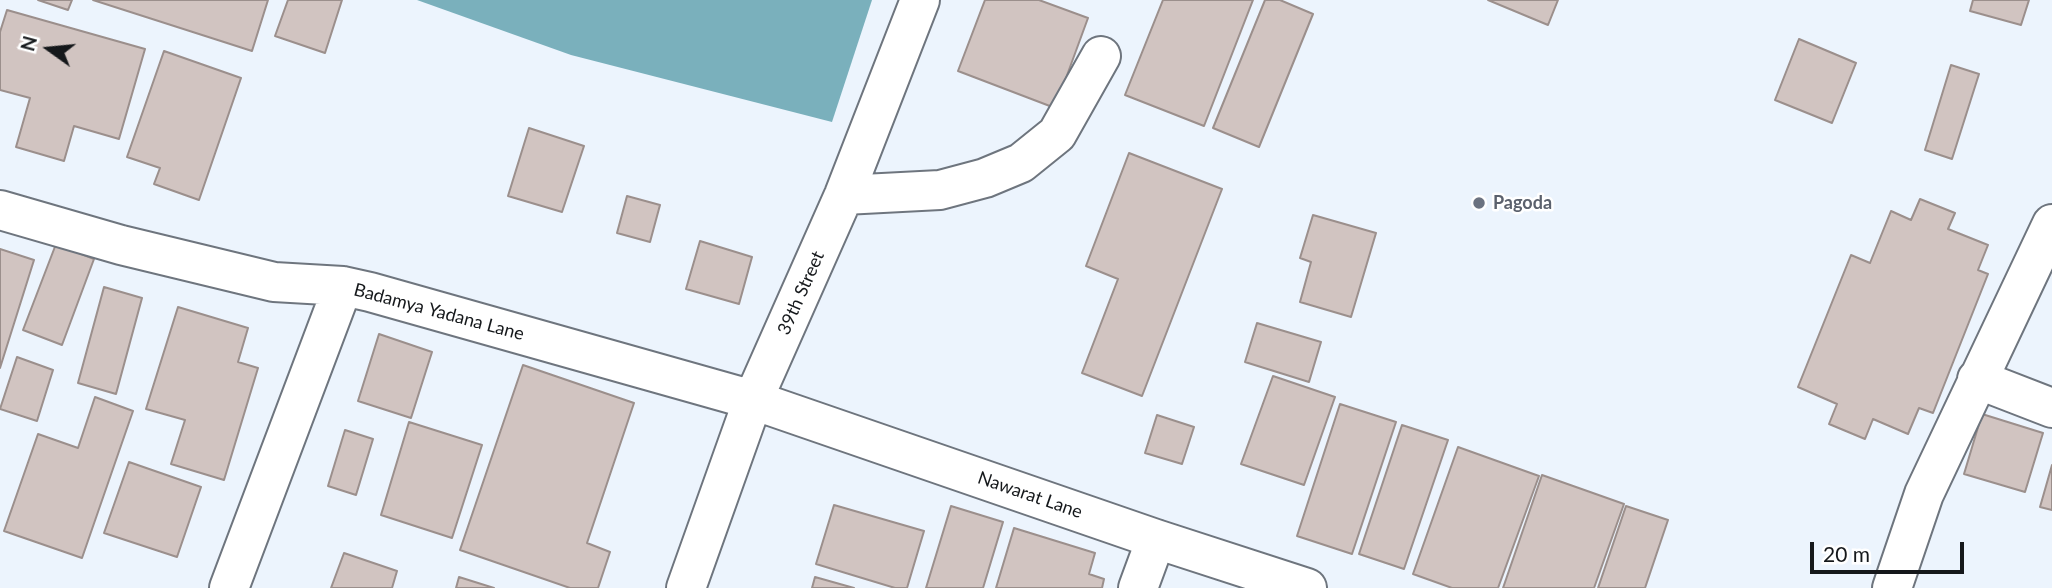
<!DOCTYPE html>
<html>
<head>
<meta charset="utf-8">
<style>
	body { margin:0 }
	#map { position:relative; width:2052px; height:588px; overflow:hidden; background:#ecf4fd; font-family:Lato,sans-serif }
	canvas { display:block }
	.north { position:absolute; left:14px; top:14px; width:70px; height:70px; -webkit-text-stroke:5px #fff; paint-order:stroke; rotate:285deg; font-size:19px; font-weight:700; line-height:28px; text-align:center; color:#15181b }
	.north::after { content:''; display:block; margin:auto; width:24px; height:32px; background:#15181b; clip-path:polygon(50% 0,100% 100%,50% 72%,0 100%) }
	.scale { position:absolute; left:1810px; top:542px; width:154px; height:32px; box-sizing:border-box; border:4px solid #15181b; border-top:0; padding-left:9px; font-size:21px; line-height:24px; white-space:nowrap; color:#15181b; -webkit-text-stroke:5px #fff; paint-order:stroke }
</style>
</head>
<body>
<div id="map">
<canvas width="2052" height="588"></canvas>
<div class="north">N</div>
<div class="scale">20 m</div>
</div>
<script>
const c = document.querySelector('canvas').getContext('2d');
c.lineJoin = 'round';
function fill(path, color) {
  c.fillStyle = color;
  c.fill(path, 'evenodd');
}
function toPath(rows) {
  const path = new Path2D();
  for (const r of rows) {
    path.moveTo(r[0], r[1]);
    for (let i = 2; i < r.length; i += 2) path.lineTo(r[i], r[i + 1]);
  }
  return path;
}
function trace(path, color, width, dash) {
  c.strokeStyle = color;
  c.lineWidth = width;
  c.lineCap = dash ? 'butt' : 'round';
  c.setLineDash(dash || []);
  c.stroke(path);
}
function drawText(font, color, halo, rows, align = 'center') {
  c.font = font + ' Lato,sans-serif';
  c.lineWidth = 5;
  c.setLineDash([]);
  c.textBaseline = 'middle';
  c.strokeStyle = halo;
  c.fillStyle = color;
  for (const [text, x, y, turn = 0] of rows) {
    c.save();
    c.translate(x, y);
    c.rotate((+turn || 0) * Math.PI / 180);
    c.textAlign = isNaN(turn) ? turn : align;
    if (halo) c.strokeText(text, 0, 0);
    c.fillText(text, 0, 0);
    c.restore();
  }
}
fill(toPath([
	[417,0,872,0,832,122,571,55]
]), '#7ab0bc');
const building = toPath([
	[38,0,72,0,68,10,38,0],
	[93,0,268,0,252,51,93,0],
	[288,0,342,0,325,53,275,36,288,0],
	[985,0,1039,0,1088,18,1055,108,958,71,985,0],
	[1163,0,1253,0,1204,126,1125,95,1163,0],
	[1265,0,1280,0,1313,14,1259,147,1213,128,1265,0],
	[1488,0,1558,0,1548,25,1488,0],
	[1973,0,2029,0,2021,25,1970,11,1973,0],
	[7,10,145,49,119,139,74,126,64,161,16,147,30,98,0,90,0,32,7,10],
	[1799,39,1856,63,1832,123,1775,100,1799,39],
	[164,51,241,78,199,200,154,184,160,168,127,157,164,51],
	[1951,65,1979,74,1952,159,1925,150,1951,65],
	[529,128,584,146,562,212,508,196,529,128],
	[1129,153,1222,189,1142,396,1082,373,1118,279,1086,266,1129,153],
	[627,196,660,205,650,242,617,233,627,196],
	[1920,199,1955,213,1948,229,1988,245,1978,270,1988,274,1933,413,1919,408,1908,434,1873,419,1865,439,1829,424,1837,404,1798,387,1851,255,1870,263,1891,211,1911,220,1920,199],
	[1313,215,1376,233,1351,317,1300,302,1311,262,1300,258,1313,215],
	[700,241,752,257,739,304,686,289,700,241],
	[56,244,94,259,62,345,23,330,56,244],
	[0,249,34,260,0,368,0,249],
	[104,287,142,298,116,394,78,383,104,287],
	[178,307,248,328,238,362,258,368,224,480,171,464,185,420,146,409,178,307],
	[1257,323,1321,342,1309,382,1245,362,1257,323],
	[379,334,432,352,411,418,358,401,379,334],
	[17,357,53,370,37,421,0,409,17,357],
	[523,365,634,403,587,543,610,552,598,588,570,588,460,550,523,365],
	[1273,376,1335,397,1304,485,1241,464,1273,376],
	[95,397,133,411,82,558,4,531,38,434,78,448,95,397],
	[1340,404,1396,422,1352,554,1297,536,1340,404],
	[1982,414,2043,433,2025,492,1964,474,1982,414],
	[1157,415,1194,427,1182,464,1145,453,1157,415],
	[409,422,482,445,452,538,381,515,409,422],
	[1402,425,1448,440,1404,569,1359,554,1402,425],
	[345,430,373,439,356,495,328,486,345,430],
	[1458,447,1539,476,1498,588,1452,588,1413,574,1458,447],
	[129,462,201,487,177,557,104,533,129,462],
	[2052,465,2052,510,2040,507,2052,465],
	[1542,475,1624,504,1594,588,1503,588,1542,475],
	[834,505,924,531,907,588,895,588,816,564,834,505],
	[951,506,1003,522,983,588,926,588,951,506],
	[1626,506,1668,520,1645,588,1598,588,1626,506],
	[1014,528,1095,553,1089,574,1104,579,1102,588,996,588,1014,528],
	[344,553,397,571,392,588,331,588,344,553],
	[459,577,494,588,456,588,459,577],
	[815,577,854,588,812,588,815,577]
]);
fill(building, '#d1c4c1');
trace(building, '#9b8f8c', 2);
const minor = toPath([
	[844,195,940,190,985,178,1021,163,1057,134,1101,56],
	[0,210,121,245,274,282,343,286,370,292,753,400,1156,539,1307,588],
	[1977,379,2052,408],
	[229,588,343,286],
	[686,588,753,400,844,195,920,0],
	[1138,588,1156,539],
	[1892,588,1924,494,2052,224]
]);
trace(minor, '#6e757e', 42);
trace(minor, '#fff', 38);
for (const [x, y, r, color] of [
	[1479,203,7,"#6b7280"]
]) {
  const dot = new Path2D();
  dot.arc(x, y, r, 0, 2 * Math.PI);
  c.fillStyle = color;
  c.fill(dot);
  trace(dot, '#fff', 2.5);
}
drawText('bold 18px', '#5b616d', '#fff', [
	["Pagoda",1493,203]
], 'left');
drawText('18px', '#15181b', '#fff', [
	["39th Street",801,293,-66],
	["Badamya Yadana Lane",439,312,15],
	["Nawarat Lane",1030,495,19]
]);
</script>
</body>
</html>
